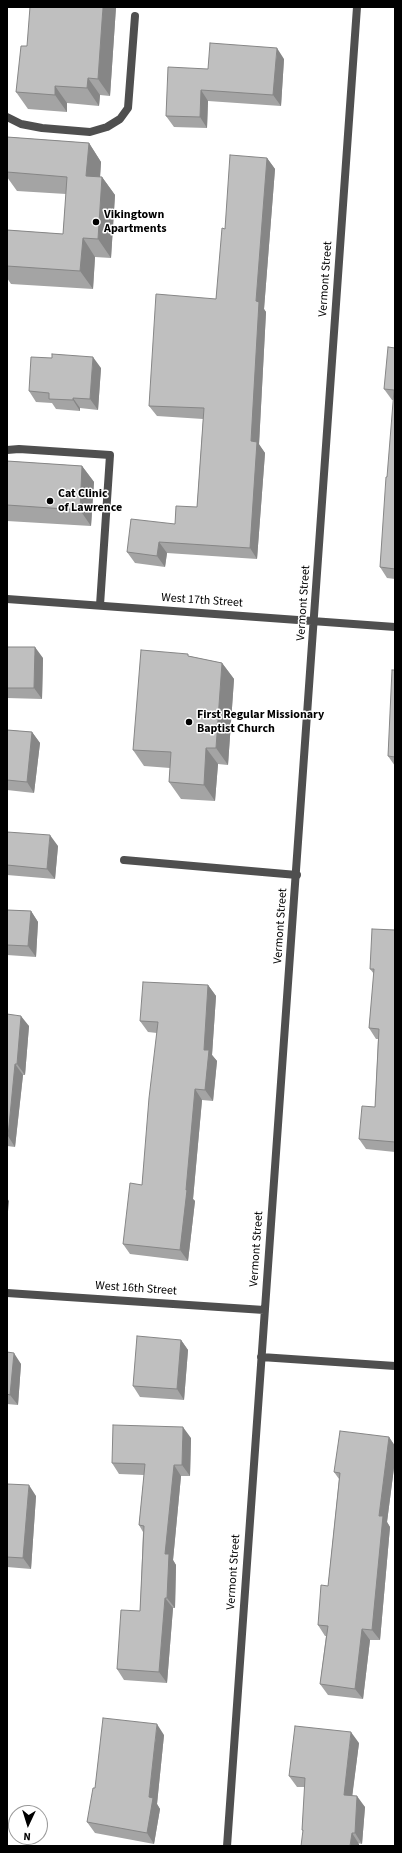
<!DOCTYPE html>
<html>
<head>
<meta charset="utf-8">
<style>
	body { margin:0 }
	#map { position:relative; width:402px; height:1853px; overflow:hidden; background:#fff; font-family:"Source Sans 3",sans-serif }
	canvas { display:block }
	.frame { position:absolute; inset:0; border:8px solid #000; pointer-events:none }
	.north { position:absolute; left:8px; top:1805px; width:40px; height:40px; box-sizing:border-box; background:#fff; border:1px solid #999; border-radius:50%; rotate:184deg; font-size:11px; font-weight:700; line-height:16px; text-align:center; color:#000 }
	.north::after { content:''; display:block; margin:auto; width:14px; height:18px; background:#000; clip-path:polygon(50% 0,100% 100%,50% 72%,0 100%) }
</style>
</head>
<body>
<div id="map">
<canvas width="402" height="1853"></canvas>
<div class="frame"></div>
<div class="north">N</div>
</div>
<script>
const c = document.querySelector('canvas').getContext('2d');
c.lineJoin = 'round';
function toPath(rows) {
  const path = new Path2D();
  for (const r of rows) {
    path.moveTo(r[0], r[1]);
    for (let i = 2; i < r.length; i += 2) path.lineTo(r[i], r[i + 1]);
  }
  return path;
}
function trace(path, color, width, dash) {
  c.strokeStyle = color;
  c.lineWidth = width;
  c.lineCap = dash ? 'butt' : 'round';
  c.setLineDash(dash || []);
  c.stroke(path);
}
function fill(path, color) {
  c.fillStyle = color;
  c.fill(path, 'evenodd');
}
function drawText(font, color, halo, rows, align = 'center') {
  c.font = font + ' "Source Sans 3",sans-serif';
  c.lineWidth = 3;
  c.setLineDash([]);
  c.textBaseline = 'middle';
  c.strokeStyle = halo;
  c.fillStyle = color;
  for (const [text, x, y, turn = 0] of rows) {
    c.save();
    c.translate(x, y);
    c.rotate((+turn || 0) * Math.PI / 180);
    c.textAlign = isNaN(turn) ? turn : align;
    if (halo) c.strokeText(text, 0, 0);
    c.fillText(text, 0, 0);
    c.restore();
  }
}
trace(toPath([
	[7,117,21,124,42,128,90,132,107,127,120,119,128,108,135,16],
	[7,450,19,449,110,455,100,605],
	[124,860,297,875]
]), '#4f4f4f', 8);
trace(toPath([
	[7,599,395,627],
	[7,1293,264,1310],
	[261,1357,395,1366],
	[227,1846,357,7]
]), '#4f4f4f', 8);
fill(toPath([
	[116,7,110,96,100,95,99,106,67,103,67,112,28,109,16,92,27,46],
	[284,59,281,106,208,101,207,128,174,127,166,116,208,69],
	[7,137,89,143,101,162,100,177,102,177,115,195,111,258,95,257,93,289,11,284,7,278,7,230,63,234,66,194,17,191,7,177],
	[267,158,275,169,264,309,266,312,259,445,265,453,257,559,167,553,165,567,135,563,127,552,175,524,197,507,203,419,157,416,149,406,216,299,225,229],
	[395,348,395,579,387,578,380,567,394,400,392,400,384,389],
	[101,368,98,410,80,408,80,411,56,409,52,403,36,402,29,391],
	[7,461,82,466,94,482,91,526,7,521],
	[7,647,43,658,42,699,7,698],
	[189,656,222,663,234,679,228,765,218,764,215,801,181,799,169,782,170,768,144,766,133,750],
	[395,670,395,766,388,756],
	[7,730,32,732,40,743,34,793,7,790],
	[7,832,58,846,55,879,7,875],
	[7,910,31,911,38,922,36,957,7,955],
	[395,930,395,1152,366,1149,359,1139,375,1107,378,1039,376,1039,369,1028,374,974,370,969],
	[208,985,216,996,212,1055,217,1061,213,1101,202,1100,193,1199,195,1201,188,1261,130,1254,123,1244,142,1185,157,1033,148,1032,140,1021],
	[7,1014,29,1026,25,1075,23,1075,15,1147,7,1146],
	[181,1340,188,1350,184,1400,140,1397,133,1386],
	[7,1352,21,1364,18,1405,7,1404],
	[389,1437,395,1446,395,1460,387,1522,390,1527,380,1640,370,1640,363,1699,328,1695,320,1684,326,1636,325,1636,318,1625,328,1586,339,1479,334,1472],
	[191,1438,190,1476,181,1476,173,1560,176,1565,175,1608,173,1608,167,1683,124,1680,117,1669,140,1611,143,1532,139,1525,144,1475,119,1474,112,1463],
	[7,1484,36,1496,31,1569,7,1567],
	[164,1735,157,1804,160,1809,154,1844,95,1833,87,1822,95,1788],
	[359,1743,352,1796,365,1807,362,1844,303,1831,302,1830,305,1787,297,1787,289,1776]
]), '#a4a4a4');
fill(toPath([
	[103,7,116,7,110,96,98,79],
	[277,48,284,59,281,106,273,95],
	[88,78,100,95,99,106,87,88],
	[55,86,67,103,67,112,55,95],
	[201,90,208,101,207,128,200,117],
	[89,143,101,162,99,194,86,176],
	[267,158,275,169,264,309,266,312,259,444,265,453,257,559,250,548,251,441,256,301],
	[102,177,115,195,111,258,98,239],
	[83,238,95,257,93,289,80,271],
	[93,357,101,368,98,410,90,399],
	[73,398,80,408,80,411,73,400],
	[82,466,94,482,91,526,80,510],
	[159,542,167,553,165,567,157,556],
	[35,647,43,658,42,699,34,688],
	[222,663,234,679,228,765,216,748],
	[32,732,40,743,34,793,27,782],
	[206,748,218,764,215,801,204,785],
	[50,835,58,846,55,879,47,869],
	[31,911,38,922,36,957,28,946],
	[208,985,216,996,212,1055,217,1061,213,1101,205,1090,204,1050],
	[21,1016,29,1026,25,1075,17,1064],
	[15,1064,23,1075,15,1147,8,1136],
	[195,1089,202,1100,193,1199,195,1201,188,1261,180,1250],
	[7,1198,9,1201,7,1222],
	[181,1340,188,1350,184,1400,177,1389],
	[14,1353,21,1364,18,1405,10,1395],
	[183,1427,191,1438,190,1476,182,1465],
	[389,1437,395,1446,395,1460,387,1522,390,1527,380,1640,372,1630,379,1516],
	[174,1465,181,1476,173,1560,176,1565,175,1608,167,1598,165,1554],
	[29,1485,36,1496,31,1569,23,1558],
	[165,1598,173,1608,167,1683,159,1672],
	[362,1629,370,1640,363,1699,355,1689],
	[157,1724,164,1735,157,1804,160,1809,154,1844,147,1833,149,1797],
	[351,1732,359,1743,351,1806,344,1795],
	[357,1796,365,1807,362,1844,355,1833],
	[352,1833,359,1844,359,1846,350,1846]
]), '#868686');
const building = toPath([
	[30,7,103,7,98,79,88,78,87,88,55,86,55,95,16,92,21,46,27,46,30,7],
	[210,43,277,48,273,95,201,90,200,117,166,116,168,67,208,69,210,43],
	[7,137,89,143,86,176,102,177,98,239,83,238,80,271,7,266,7,230,63,234,67,177,7,172,7,137],
	[230,155,267,158,256,301,259,302,251,441,257,442,250,548,159,542,157,556,127,552,131,519,175,524,176,506,197,507,204,408,149,406,156,294,216,299,222,228,225,229,230,155],
	[388,347,395,348,395,569,380,567,386,477,387,477,394,390,384,389,388,347],
	[52,354,93,357,90,399,73,398,73,400,49,399,49,393,29,391,31,357,52,358,52,354],
	[7,461,82,466,80,510,7,505,7,461],
	[7,647,35,647,34,688,7,688,7,647],
	[141,650,188,654,188,656,222,663,216,748,206,748,204,785,169,782,171,752,133,750,141,650],
	[392,670,395,670,395,757,388,756,392,670],
	[7,730,32,732,27,782,7,780,7,730],
	[7,832,50,835,47,869,7,865,7,832],
	[7,910,31,911,28,946,7,945,7,910],
	[372,929,395,930,395,1142,359,1139,362,1106,375,1107,379,1029,369,1028,374,969,370,969,372,929],
	[143,982,208,985,204,1050,209,1050,205,1090,195,1089,186,1190,187,1190,180,1250,123,1244,130,1183,142,1185,149,1098,158,1022,140,1021,143,982],
	[7,1014,21,1016,17,1064,15,1064,8,1136,7,1136,7,1014],
	[137,1336,181,1340,177,1389,133,1386,137,1336],
	[7,1352,14,1353,10,1395,7,1394,7,1352],
	[113,1425,183,1427,182,1465,174,1465,165,1554,169,1554,167,1598,165,1598,159,1672,117,1669,121,1610,140,1611,144,1526,139,1525,145,1464,112,1463,113,1425],
	[340,1431,389,1437,379,1516,383,1516,372,1630,362,1629,355,1689,320,1684,328,1626,318,1625,321,1585,328,1586,340,1473,334,1472,340,1431],
	[7,1484,29,1485,23,1558,7,1557,7,1484],
	[103,1718,157,1724,149,1797,153,1798,147,1833,87,1822,93,1788,95,1788,103,1718],
	[295,1726,351,1732,344,1795,357,1796,355,1833,352,1833,350,1846,301,1846,303,1830,302,1830,305,1778,289,1776,295,1726]
]);
fill(building, '#bfbfbf');
trace(building, '#868686', 1);
for (const [x, y, r, color] of [
	[96,222,4,"#000"],
	[50,501,4,"#000"],
	[189,722,4,"#000"]
]) {
  const dot = new Path2D();
  dot.arc(x, y, r, 0, 2 * Math.PI);
  c.fillStyle = color;
  c.fill(dot);
  trace(dot, '#fff', 1.5);
}
drawText('bold 12px', '#000', '#fff', [
	["Vikingtown",104,215],
	["Apartments",104,229],
	["Cat Clinic",58,494],
	["of Lawrence",58,508],
	["First Regular Missionary",197,715],
	["Baptist Church",197,729]
], 'left');
drawText('12px', '#000', '#fff', [
	["Vermont Street",326,279,-86],
	["West 17th Street",202,601,4],
	["Vermont Street",304,603,-86],
	["Vermont Street",281,926,-86],
	["Vermont Street",257,1249,-86],
	["West 16th Street",136,1289,4],
	["Vermont Street",234,1572,-86]
]);
</script>
</body>
</html>
